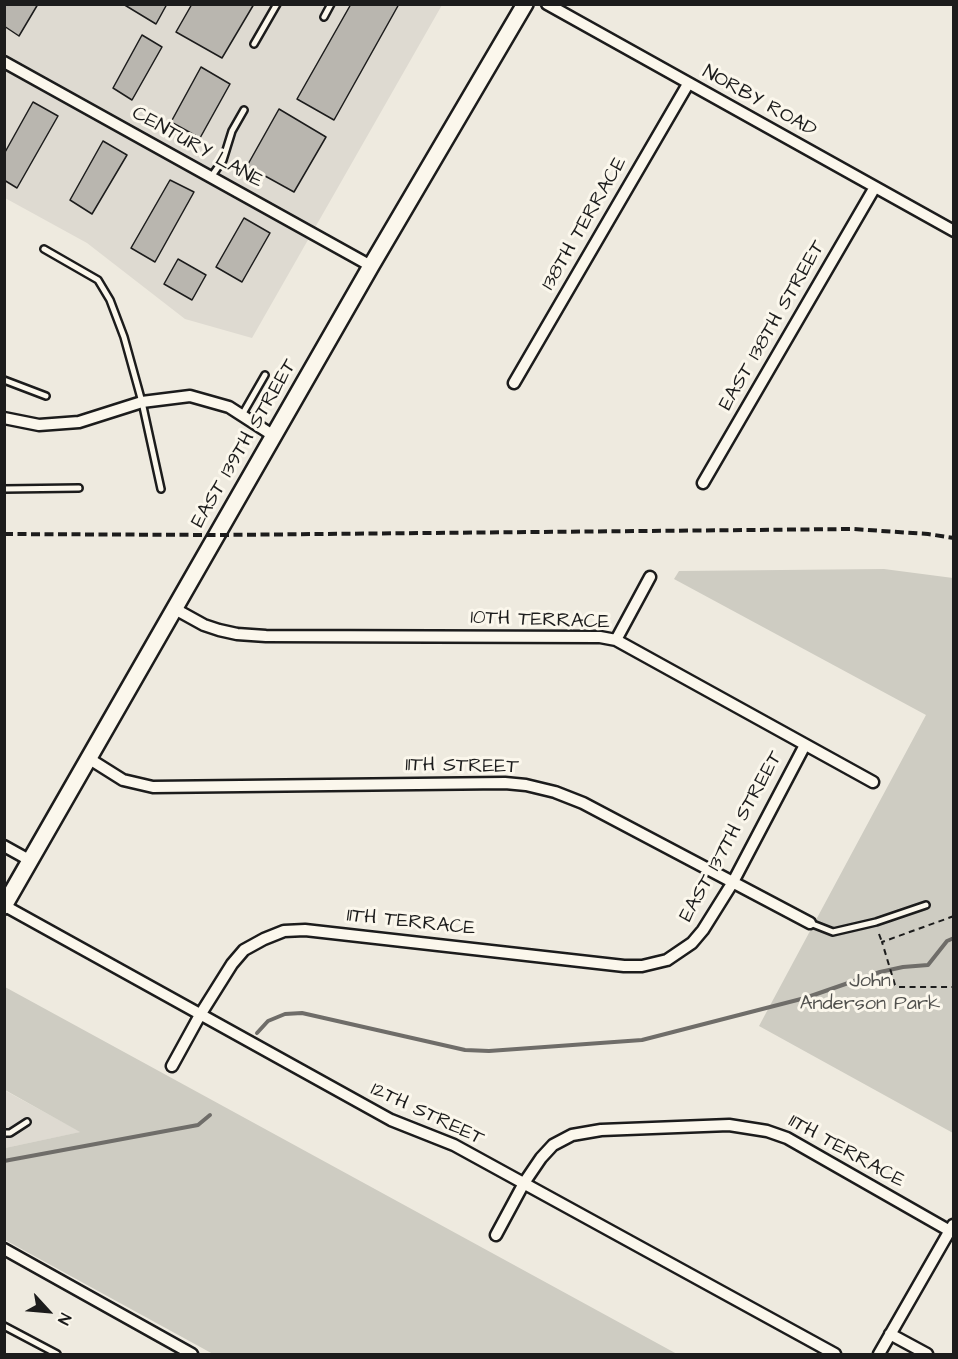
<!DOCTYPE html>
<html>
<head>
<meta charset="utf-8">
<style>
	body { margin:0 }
	#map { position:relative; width:958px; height:1359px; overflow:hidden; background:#eeeadf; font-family:"Architects Daughter",sans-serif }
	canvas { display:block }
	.frame { position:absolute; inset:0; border:6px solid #1c1c1c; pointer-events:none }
	.north { position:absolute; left:18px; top:1281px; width:60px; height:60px; -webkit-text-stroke:4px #fbf7ec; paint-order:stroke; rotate:116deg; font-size:16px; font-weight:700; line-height:24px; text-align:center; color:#1c1c1c }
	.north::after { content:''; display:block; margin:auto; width:21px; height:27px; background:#1c1c1c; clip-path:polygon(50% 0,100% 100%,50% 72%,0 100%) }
</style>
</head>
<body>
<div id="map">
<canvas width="958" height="1359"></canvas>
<div class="frame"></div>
<div class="north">N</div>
</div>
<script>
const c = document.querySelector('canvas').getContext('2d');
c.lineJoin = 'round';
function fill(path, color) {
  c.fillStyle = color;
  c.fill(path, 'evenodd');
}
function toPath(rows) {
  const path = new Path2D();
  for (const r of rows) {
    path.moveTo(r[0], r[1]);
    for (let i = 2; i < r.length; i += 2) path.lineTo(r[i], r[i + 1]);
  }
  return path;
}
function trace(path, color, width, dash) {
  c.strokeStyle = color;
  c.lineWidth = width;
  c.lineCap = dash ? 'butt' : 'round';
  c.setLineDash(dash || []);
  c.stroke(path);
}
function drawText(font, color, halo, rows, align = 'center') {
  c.font = font + ' "Architects Daughter",sans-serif';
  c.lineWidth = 6;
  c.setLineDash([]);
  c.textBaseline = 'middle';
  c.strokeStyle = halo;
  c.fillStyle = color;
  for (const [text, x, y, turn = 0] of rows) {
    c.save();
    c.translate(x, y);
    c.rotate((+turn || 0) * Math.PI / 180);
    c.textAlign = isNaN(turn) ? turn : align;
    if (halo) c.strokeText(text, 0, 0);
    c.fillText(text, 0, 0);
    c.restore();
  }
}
fill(toPath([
	[4,5,442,5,252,338,185,319,87,243,5,198],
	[4,1090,81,1132,5,1148]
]), '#dedad1');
fill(toPath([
	[884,569,953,578,953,1133,759,1026,926,715,674,579,679,571],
	[5,987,677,1354,213,1354,5,1240,5,1148,80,1132,5,1090]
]), '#ceccc2');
trace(toPath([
	[257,1033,268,1021,285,1014,302,1013,465,1050,489,1051,642,1040,805,998,880,972,903,967,928,965,947,941,954,938],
	[4,1161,198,1125,210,1115]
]), '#6f6d69', 4);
const building = toPath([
	[4,4,38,4,19,36,4,26,4,4],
	[123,4,167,4,156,24,123,4],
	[192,4,254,4,222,58,176,32,192,4],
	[351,4,399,4,334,120,297,99,351,4],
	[142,35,162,47,132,100,113,88,142,35],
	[201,67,230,84,200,138,171,122,201,67],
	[33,102,58,116,17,188,4,180,4,154,33,102],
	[279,109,326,137,294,192,247,166,279,109],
	[103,141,127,155,92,214,70,200,103,141],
	[170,180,194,192,155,262,131,248,170,180],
	[244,218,270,233,242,282,216,267,244,218],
	[178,259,206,275,192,300,164,284,178,259]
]);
fill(building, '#b9b6af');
trace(building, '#1c1c1c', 1.5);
const lane = toPath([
	[324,17,331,4],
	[254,44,277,4],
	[211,177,223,160,232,131,244,110],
	[44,249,98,280,110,300,124,337,142,402,161,489],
	[4,380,46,396],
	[242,415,265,375],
	[4,489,79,488],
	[810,923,833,932,876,922,926,905],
	[4,1133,10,1133,27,1122],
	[4,1326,57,1354]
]);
const street = toPath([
	[547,4,954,231],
	[4,62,371,266],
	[514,383,688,84],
	[4,418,39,425,79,422,142,402,190,396,229,407,274,436],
	[703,483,875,187],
	[175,609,204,625,219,630,237,634,266,636,600,637,616,640,873,782],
	[616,640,650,577],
	[88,758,123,780,153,787,505,783,526,785,555,792,583,803,810,923],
	[4,846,31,861],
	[5,906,391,1120,454,1145,835,1354],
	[172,1066,200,1015,232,964,244,950,264,939,284,931,305,930,624,966,642,966,667,960,692,943,703,930,733,882,805,745],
	[496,1235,524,1183,541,1158,553,1145,572,1135,601,1130,729,1125,767,1131,787,1138,950,1231],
	[4,1249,192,1354],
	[890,1334,927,1354],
	[879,1354,953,1225]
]);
const secondary = toPath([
	[4,906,371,266,525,4]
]);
trace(lane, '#1c1c1c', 10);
trace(street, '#1c1c1c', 15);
trace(secondary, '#1c1c1c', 20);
trace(toPath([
	[954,916,882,942,895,985,899,987,954,987],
	[879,934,882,942]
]), '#1c1c1c', 2, [6, 4.5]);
trace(lane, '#fbf7ec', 5);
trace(street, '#fbf7ec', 10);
trace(secondary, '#fbf7ec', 15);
trace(toPath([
	[4,534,217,535,853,529,928,534,954,538]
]), '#1c1c1c', 4, [9, 4.5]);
drawText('20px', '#1c1c1c', '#fbf7ec', [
	["NORBY ROAD",759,102,29],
	["CENTURY LANE",197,148,29],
	["138TH TERRACE",585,224,-60],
	["EAST 138TH STREET",773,326,-60],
	["EAST 139TH STREET",245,444,-60],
	["10TH TERRACE",540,621,2],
	["11TH STREET",462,767,1],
	["EAST 137TH STREET",732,837,-61],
	["11TH TERRACE",411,923,6],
	["12TH STREET",427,1115,25],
	["11TH TERRACE",846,1152,29]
]);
drawText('20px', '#51514e', '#fbf7ec', [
	["John",870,982],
	["Anderson Park",870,1005]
]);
</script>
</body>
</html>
